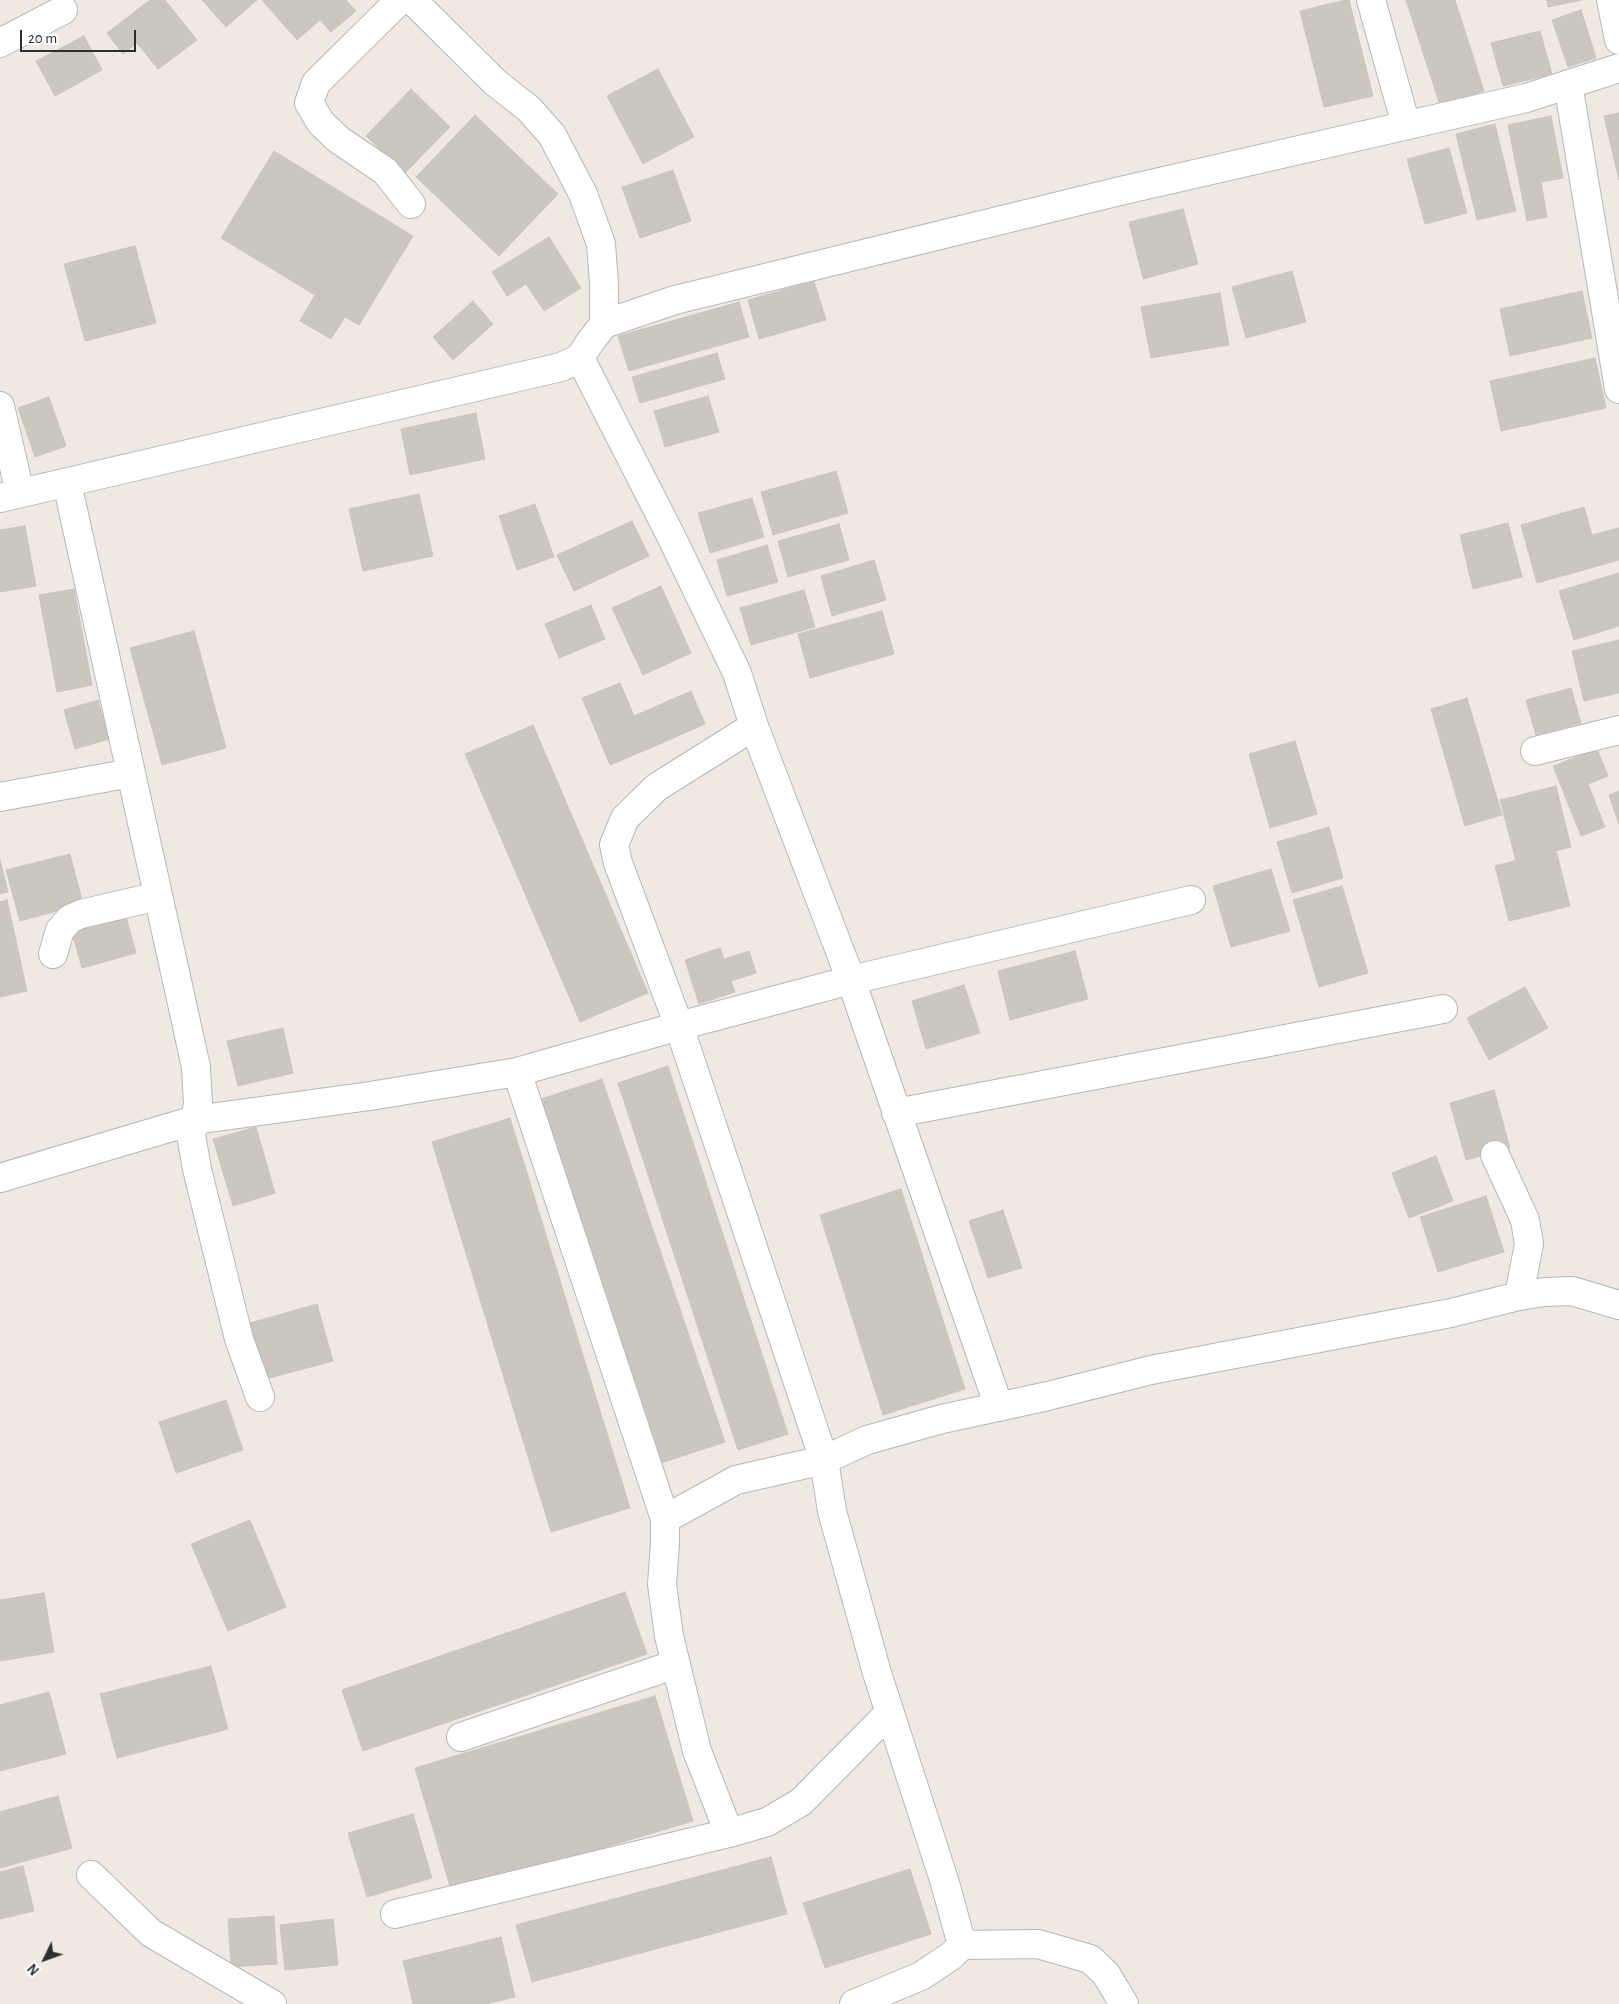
<!DOCTYPE html>
<html>
<head>
<meta charset="utf-8">
<style>
	body { margin:0 }
	#map { position:relative; width:1619px; height:2004px; overflow:hidden; background:#efe9e1; font-family:"Alegreya Sans",sans-serif }
	canvas { display:block }
	.north { position:absolute; left:20px; top:1934px; width:50px; height:50px; -webkit-text-stroke:4px #fff; paint-order:stroke; rotate:228deg; font-size:14px; font-weight:700; line-height:20px; text-align:center; color:#2e2e2e }
	.north::after { content:''; display:block; margin:auto; width:18px; height:22px; background:#2e2e2e; clip-path:polygon(50% 0,100% 100%,50% 72%,0 100%) }
	.scale { position:absolute; left:20px; top:30px; width:116px; height:22px; box-sizing:border-box; border:2px solid #2e2e2e; border-top:0; padding-left:6px; font-size:15px; line-height:18px; white-space:nowrap; color:#2e2e2e; -webkit-text-stroke:4px #fff; paint-order:stroke }
</style>
</head>
<body>
<div id="map">
<canvas width="1619" height="2004"></canvas>
<div class="north">N</div>
<div class="scale">20 m</div>
</div>
<script>
const c = document.querySelector('canvas').getContext('2d');
c.lineJoin = 'round';
function fill(path, color) {
  c.fillStyle = color;
  c.fill(path, 'evenodd');
}
function toPath(rows) {
  const path = new Path2D();
  for (const r of rows) {
    path.moveTo(r[0], r[1]);
    for (let i = 2; i < r.length; i += 2) path.lineTo(r[i], r[i + 1]);
  }
  return path;
}
function trace(path, color, width, dash) {
  c.strokeStyle = color;
  c.lineWidth = width;
  c.lineCap = dash ? 'butt' : 'round';
  c.setLineDash(dash || []);
  c.stroke(path);
}
const building = toPath([
	[150,0,165,0,197,40,158,69,137,43,123,54,107,33,150,0],
	[202,0,257,0,226,27,202,0],
	[262,0,346,0,356,11,331,32,320,20,297,40,262,0],
	[1345,0,1349,0,1373,96,1324,107,1300,11,1345,0],
	[1406,0,1455,0,1484,91,1440,105,1406,0],
	[1547,0,1582,0,1548,7,1547,0],
	[1581,10,1596,58,1568,67,1552,20,1581,10],
	[1540,31,1552,74,1503,86,1491,43,1540,31],
	[84,36,102,70,55,96,36,61,84,36],
	[658,69,694,137,643,164,607,96,658,69],
	[411,89,450,127,405,173,366,136,411,89],
	[1619,113,1619,180,1604,116,1619,113],
	[475,115,558,194,499,256,416,177,475,115],
	[1551,116,1563,178,1541,182,1547,217,1527,221,1508,125,1551,116],
	[1495,124,1516,211,1477,220,1456,134,1495,124],
	[1449,148,1467,213,1425,224,1407,159,1449,148],
	[274,151,413,236,359,325,345,317,331,339,300,321,315,295,221,238,274,151],
	[673,170,691,221,640,238,622,187,673,170],
	[1183,209,1198,264,1143,279,1129,222,1183,209],
	[549,237,581,288,544,311,526,284,507,296,492,272,549,237],
	[135,246,156,323,85,341,64,264,135,246],
	[1292,271,1306,322,1246,338,1232,287,1292,271],
	[814,281,826,320,759,339,748,300,814,281],
	[1582,291,1592,338,1510,356,1500,309,1582,291],
	[1220,293,1229,345,1151,358,1141,307,1220,293],
	[473,301,493,324,453,360,433,337,473,301],
	[739,302,749,337,629,371,618,336,739,302],
	[717,353,725,379,640,403,632,377,717,353],
	[1595,358,1606,408,1501,431,1490,381,1595,358],
	[708,396,719,432,665,447,654,411,708,396],
	[49,397,66,446,35,457,18,408,49,397],
	[476,413,485,459,410,475,401,429,476,413],
	[836,471,848,513,773,535,761,492,836,471],
	[419,494,433,556,363,571,349,509,419,494],
	[752,498,764,537,710,553,698,513,752,498],
	[535,504,554,557,517,570,499,516,535,504],
	[1584,507,1592,535,1619,528,1619,560,1537,583,1521,525,1584,507],
	[632,521,649,556,574,591,557,555,632,521],
	[1508,523,1522,577,1473,589,1460,535,1508,523],
	[839,524,849,560,788,577,778,541,839,524],
	[25,526,36,586,0,592,0,530,25,526],
	[767,545,778,582,727,596,717,560,767,545],
	[874,560,886,600,832,616,821,576,874,560],
	[1619,573,1619,626,1574,640,1559,591,1619,573],
	[661,586,691,653,643,675,612,608,661,586],
	[74,589,92,685,57,692,39,595,74,589],
	[804,590,815,627,751,645,740,608,804,590],
	[591,605,605,639,559,658,545,624,591,605],
	[882,611,894,654,810,678,798,634,882,611],
	[194,631,226,748,162,765,130,648,194,631],
	[1619,640,1619,693,1584,701,1572,651,1619,640],
	[620,683,648,749,610,765,582,698,620,683],
	[1571,688,1581,723,1536,735,1526,700,1571,688],
	[691,691,705,724,648,749,634,716,691,691],
	[1467,698,1502,815,1465,826,1431,709,1467,698],
	[98,700,109,739,75,749,64,710,98,700],
	[533,725,648,993,580,1022,465,754,533,725],
	[1295,741,1317,814,1270,828,1249,754,1295,741],
	[1597,749,1608,776,1588,784,1605,827,1581,836,1553,766,1597,749],
	[1556,786,1571,847,1516,861,1500,800,1556,786],
	[1619,791,1619,824,1609,795,1619,791],
	[1329,827,1343,878,1292,893,1277,842,1329,827],
	[1556,850,1570,906,1509,921,1495,866,1556,850],
	[70,854,83,904,20,921,6,870,70,854],
	[0,860,8,892,0,894,0,860],
	[1271,869,1290,931,1231,947,1213,886,1271,869],
	[1342,886,1368,973,1319,987,1293,900,1342,886],
	[7,900,27,991,0,997,0,902,7,900],
	[126,917,136,953,82,968,72,932,126,917],
	[720,948,724,959,749,951,756,973,731,981,735,992,699,1004,685,960,720,948],
	[1075,951,1088,999,1010,1020,998,971,1075,951],
	[964,985,980,1033,926,1049,912,1001,964,985],
	[1525,987,1548,1028,1489,1060,1467,1018,1525,987],
	[283,1028,293,1073,238,1086,227,1041,283,1028],
	[668,1066,788,1434,738,1450,618,1083,668,1066],
	[602,1079,725,1442,661,1463,538,1100,602,1079],
	[1494,1090,1510,1148,1466,1160,1450,1103,1494,1090],
	[510,1118,630,1508,551,1532,432,1142,510,1118],
	[256,1127,275,1193,233,1206,213,1139,256,1127],
	[1436,1156,1453,1201,1409,1218,1392,1173,1436,1156],
	[901,1189,965,1389,883,1415,820,1215,901,1189],
	[1486,1196,1504,1252,1438,1272,1420,1217,1486,1196],
	[1003,1210,1022,1268,988,1278,969,1221,1003,1210],
	[317,1304,333,1361,266,1379,250,1323,317,1304],
	[226,1400,243,1450,176,1473,159,1422,226,1400],
	[250,1520,286,1607,228,1631,191,1544,250,1520],
	[625,1592,647,1654,363,1751,342,1690,625,1592],
	[44,1593,54,1652,0,1661,0,1600,44,1593],
	[211,1666,228,1729,117,1758,100,1694,211,1666],
	[49,1692,66,1754,0,1771,0,1705,49,1692],
	[655,1696,693,1821,452,1893,415,1768,655,1696],
	[58,1796,72,1848,0,1868,0,1812,58,1796],
	[413,1814,432,1878,367,1897,348,1833,413,1814],
	[771,1857,787,1914,532,1982,516,1925,771,1857],
	[23,1866,34,1911,0,1919,0,1872,23,1866],
	[910,1869,931,1934,825,1968,803,1903,910,1869],
	[274,1916,277,1964,231,1967,228,1919,274,1916],
	[333,1919,338,1965,285,1970,280,1925,333,1919],
	[501,1937,515,1997,485,2004,413,2004,403,1961,501,1937]
]);
fill(building, '#cbc7bf');
trace(building, '#cbc5ba', 1);
const minor = toPath([
	[400,0,316,83,309,103,321,123,339,140,385,171,411,204],
	[412,0,496,83,529,109,552,135,583,194,601,244,604,284,604,324],
	[1371,0,1406,125],
	[1611,0,1619,40],
	[0,43,63,10],
	[1568,84,1619,389],
	[580,358,670,534,737,673,754,726,851,980,999,1407],
	[0,406,20,493],
	[67,483,196,1067,198,1105,191,1135,197,1169,239,1339,260,1397],
	[0,498,561,367,580,358,590,342,604,324,675,300,1116,192,1526,98,1619,68],
	[754,726,657,787,625,818,614,845,618,863,679,1026,824,1460,736,1480,665,1519,665,1544,662,1584,669,1636,697,1751,729,1833,767,1822,801,1802,889,1713],
	[1535,751,1619,730],
	[0,797,131,773],
	[53,954,60,930,70,919,81,914,158,896],
	[517,1072,665,1519],
	[896,1113,1443,1009],
	[1495,1155,1525,1220,1529,1244,1519,1296],
	[0,1178,195,1120,370,1096,517,1072,679,1026,851,980,1191,900],
	[461,1737,676,1664],
	[91,1875,151,1933,272,2004],
	[395,1914,729,1833],
	[854,2004,921,1976,951,1956,962,1945],
	[1124,2004,1106,1974,1090,1959,1038,1944,962,1945,945,1883,877,1673,832,1511,824,1460,867,1440,942,1419,1048,1396,1151,1370,1451,1313,1519,1296,1545,1292,1572,1291,1619,1305]
]);
trace(minor, '#b4b7c1', 30);
trace(minor, '#fff', 28);
</script>
</body>
</html>
